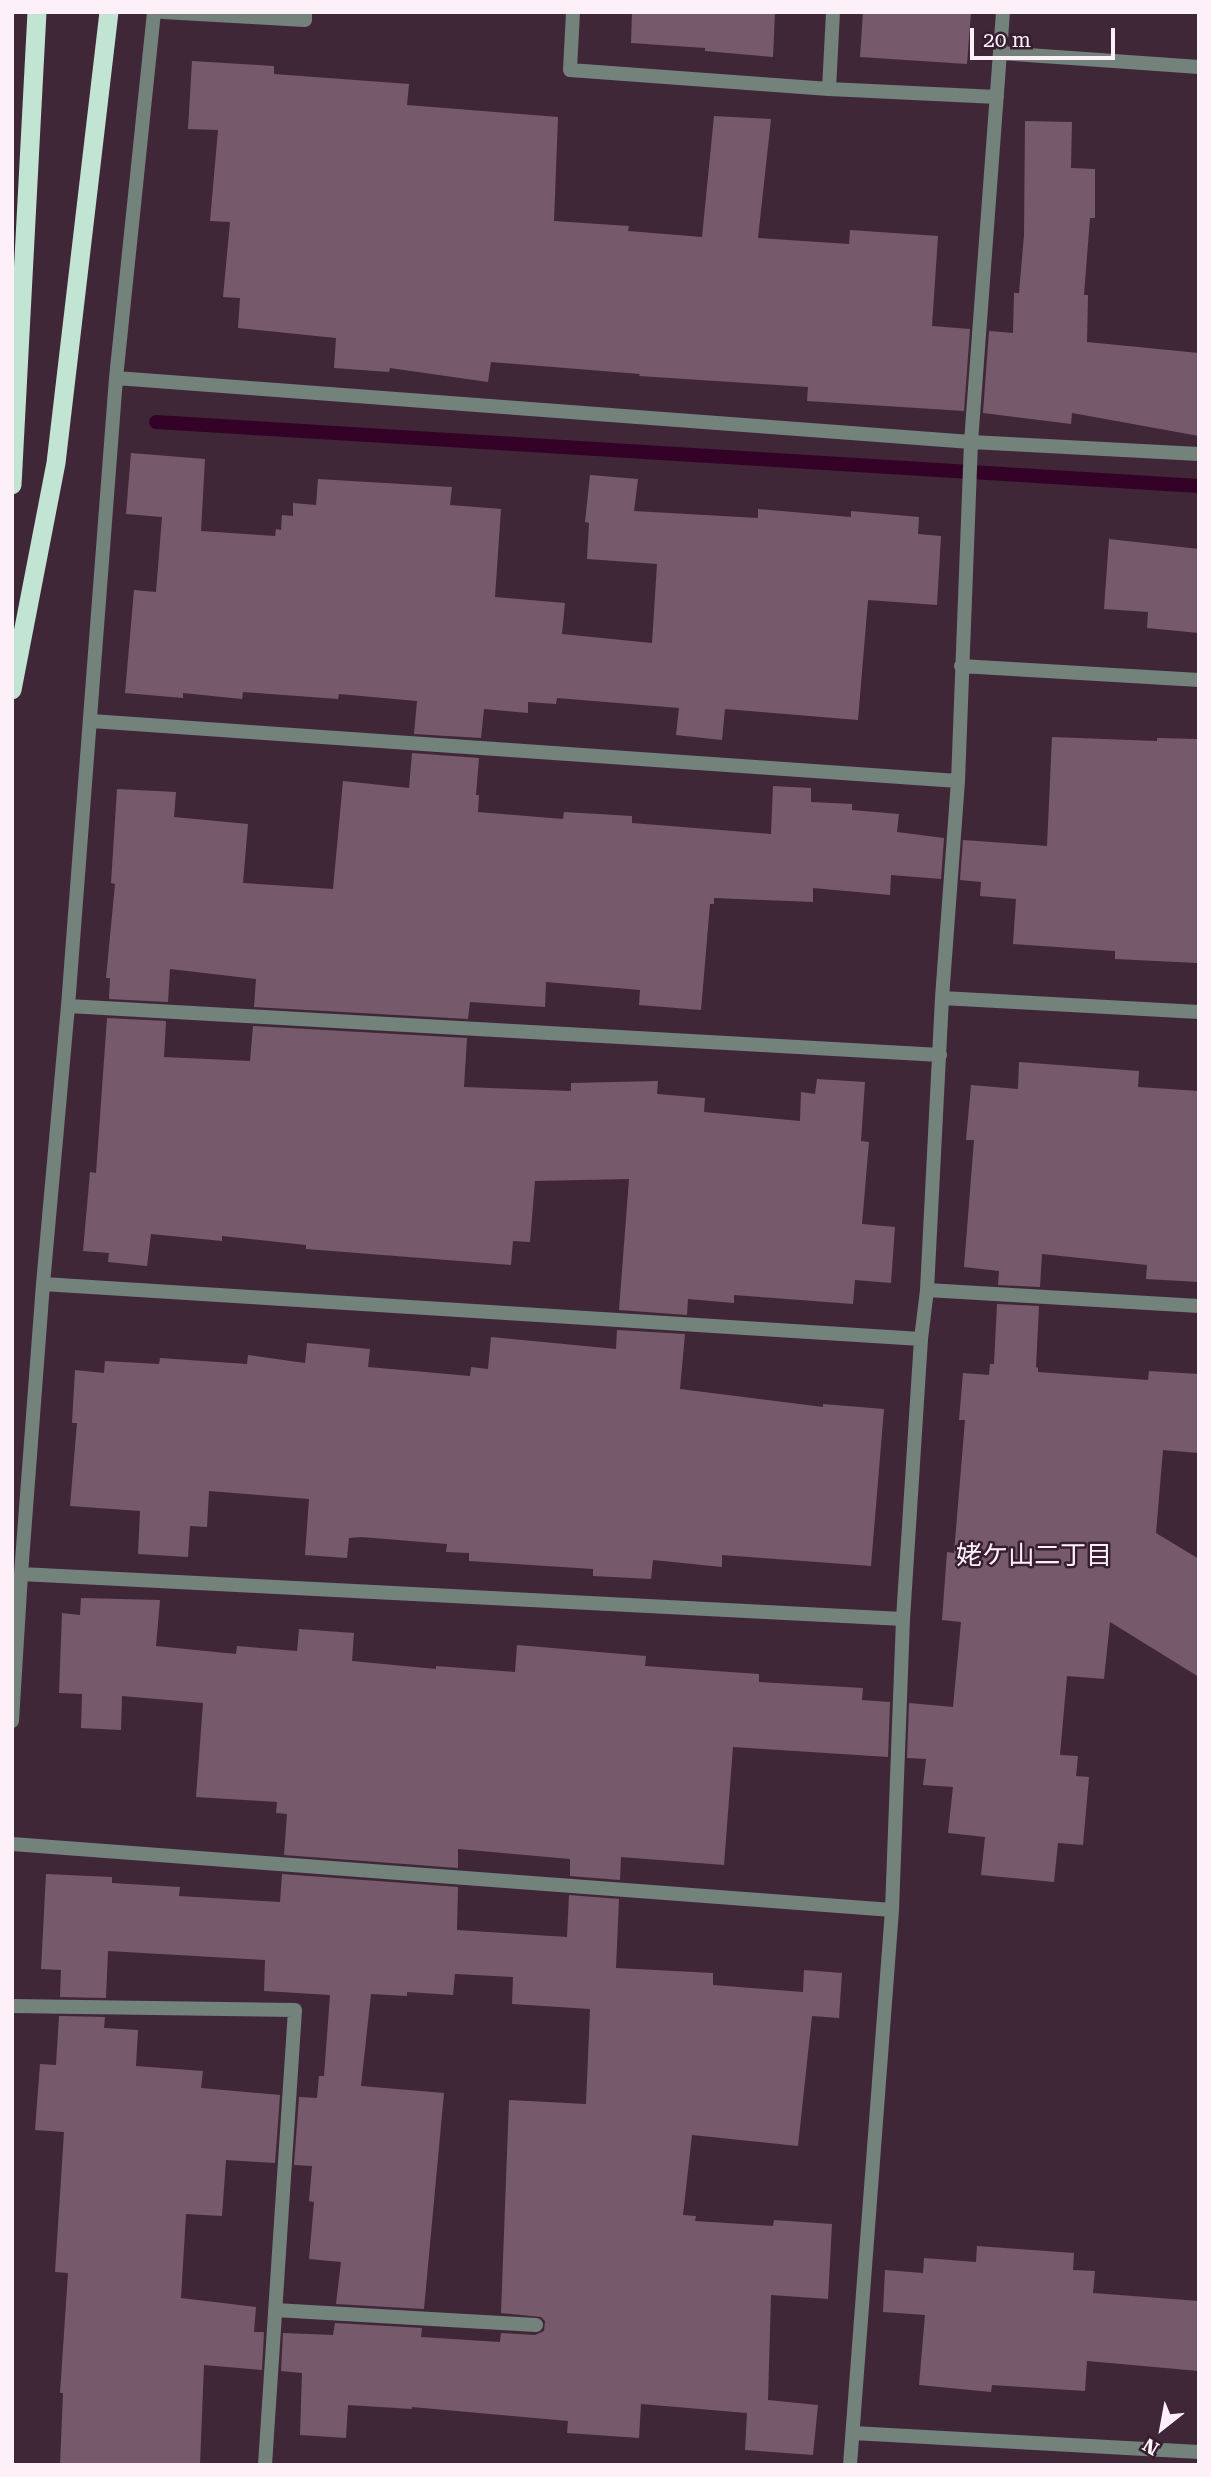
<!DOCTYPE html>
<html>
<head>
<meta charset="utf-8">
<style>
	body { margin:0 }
	#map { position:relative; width:1211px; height:2477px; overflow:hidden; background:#402738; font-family:"Roboto Serif",serif }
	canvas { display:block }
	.frame { position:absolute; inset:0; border:14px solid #fef0f8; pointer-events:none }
	.north { position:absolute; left:1127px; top:2393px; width:70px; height:70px; -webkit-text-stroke:5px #361e2e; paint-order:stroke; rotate:211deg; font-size:19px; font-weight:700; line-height:28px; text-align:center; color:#fef0f8 }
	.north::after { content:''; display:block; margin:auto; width:24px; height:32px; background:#fef0f8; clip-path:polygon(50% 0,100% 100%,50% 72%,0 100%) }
	.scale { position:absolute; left:970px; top:28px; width:145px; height:32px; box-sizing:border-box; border:4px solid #fef0f8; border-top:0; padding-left:9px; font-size:21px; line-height:24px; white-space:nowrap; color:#fef0f8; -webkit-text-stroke:5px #361e2e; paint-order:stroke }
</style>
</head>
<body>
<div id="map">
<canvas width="1211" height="2477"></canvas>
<div class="frame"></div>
<div class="north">N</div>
<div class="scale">20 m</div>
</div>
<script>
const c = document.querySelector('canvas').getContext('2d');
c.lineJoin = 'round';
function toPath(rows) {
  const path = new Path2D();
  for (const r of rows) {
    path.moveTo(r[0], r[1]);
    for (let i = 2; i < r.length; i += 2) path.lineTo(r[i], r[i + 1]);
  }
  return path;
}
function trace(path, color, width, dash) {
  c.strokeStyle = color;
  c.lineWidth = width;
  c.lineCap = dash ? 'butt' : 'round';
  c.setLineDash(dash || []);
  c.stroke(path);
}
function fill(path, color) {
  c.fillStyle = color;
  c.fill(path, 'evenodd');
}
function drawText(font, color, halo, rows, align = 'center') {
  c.font = font + ' "Roboto Serif","Noto Sans JP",serif';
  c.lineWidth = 5;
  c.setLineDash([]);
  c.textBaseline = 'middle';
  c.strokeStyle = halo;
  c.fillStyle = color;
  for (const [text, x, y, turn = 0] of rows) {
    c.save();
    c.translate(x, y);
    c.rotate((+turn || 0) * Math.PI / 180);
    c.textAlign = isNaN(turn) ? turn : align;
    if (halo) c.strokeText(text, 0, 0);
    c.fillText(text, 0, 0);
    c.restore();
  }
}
trace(toPath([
	[156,422,1199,486]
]), '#340227', 14);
fill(toPath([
	[632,12,775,12,773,57,705,51,705,48,631,43],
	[863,12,971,12,967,64,860,57],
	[192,61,274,66,274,74,409,84,407,105,558,117,554,221,629,226,628,231,702,237,714,116,771,119,758,238,849,244,850,230,938,236,932,326,970,329,964,411,807,401,808,387,639,376,640,374,491,362,488,382,390,368,389,372,334,368,336,338,238,328,240,298,223,297,230,222,210,221,218,130,188,129],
	[1025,121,1072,122,1071,168,1095,169,1095,218,1090,218,1084,295,1088,295,1087,342,1199,353,1199,436,1072,413,1071,424,983,413,989,331,1013,333,1014,293,1019,293,1024,235],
	[131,453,205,459,201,531,275,536,276,529,281,530,282,515,293,516,293,503,316,505,318,479,452,487,450,505,501,509,495,597,565,603,562,634,652,643,657,564,587,559,589,523,585,522,590,475,638,479,634,511,758,518,758,509,851,517,851,511,919,517,918,534,941,536,937,605,868,600,858,720,725,709,722,740,676,735,679,708,557,698,556,704,528,702,528,713,484,709,481,738,414,734,417,701,339,694,338,699,243,692,242,699,183,693,183,698,125,693,134,590,156,592,162,517,126,514],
	[1109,539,1199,549,1199,633,1147,628,1148,612,1104,609],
	[1052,737,1157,741,1157,738,1199,739,1197,963,1115,959,1115,951,1013,944,1016,899,980,896,981,882,960,880,963,840,1047,846],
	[412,753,479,758,476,795,479,795,478,812,563,819,564,812,632,816,632,823,771,834,773,786,811,788,811,802,852,804,852,810,899,814,897,832,944,838,941,879,891,875,890,895,813,888,813,902,714,898,714,904,710,904,701,1010,639,1005,640,990,546,982,545,1007,470,1002,468,1019,254,1007,256,979,170,969,168,1002,109,999,110,978,106,978,115,884,111,883,117,789,176,792,174,817,248,824,243,883,333,889,343,781,409,788],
	[107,1018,166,1021,164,1057,250,1061,253,1026,467,1038,464,1087,571,1091,571,1083,658,1081,657,1094,705,1098,704,1112,800,1121,801,1092,815,1094,817,1079,865,1082,861,1141,869,1142,862,1224,895,1227,891,1283,855,1280,853,1304,734,1295,734,1303,688,1299,687,1315,619,1310,629,1179,535,1181,530,1242,513,1241,511,1265,306,1249,306,1245,222,1236,222,1241,151,1234,147,1266,108,1262,109,1253,83,1251,90,1172,96,1173],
	[1019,1062,1139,1071,1138,1087,1199,1091,1199,1282,1146,1279,1147,1265,1042,1254,1040,1287,998,1285,999,1271,964,1267,974,1140,966,1140,971,1085,1018,1089],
	[997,1304,1039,1306,1036,1367,1038,1368,1038,1372,1148,1380,1149,1371,1199,1374,1199,1453,1163,1450,1156,1533,1199,1559,1199,1677,1110,1622,1104,1679,1067,1676,1060,1755,1078,1756,1076,1776,1089,1777,1083,1845,1058,1843,1054,1882,981,1875,985,1837,948,1833,953,1787,923,1785,926,1759,907,1758,909,1703,953,1707,961,1622,942,1620,947,1552,954,1553,965,1420,959,1420,963,1373,989,1375,990,1364,994,1364],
	[617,1330,685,1334,680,1389,823,1407,823,1404,884,1409,871,1566,722,1555,722,1567,653,1560,651,1579,593,1576,593,1569,469,1561,469,1553,446,1552,447,1544,361,1537,349,1538,347,1558,305,1555,309,1499,209,1491,207,1527,190,1526,188,1557,138,1554,140,1511,70,1506,77,1423,72,1423,75,1370,104,1373,105,1361,159,1364,160,1358,247,1364,248,1355,305,1363,307,1343,370,1349,368,1367,470,1376,471,1367,488,1369,491,1337,616,1349],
	[81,1598,160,1600,156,1646,236,1654,237,1646,297,1651,299,1629,354,1633,352,1661,436,1669,436,1666,515,1672,517,1645,646,1656,645,1666,759,1674,759,1682,863,1688,862,1700,890,1702,888,1757,733,1747,724,1865,621,1857,620,1880,570,1876,570,1859,458,1849,458,1868,284,1855,287,1814,276,1813,277,1802,196,1797,203,1703,122,1696,121,1730,81,1728,82,1694,59,1693,62,1613,80,1615],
	[46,1874,112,1877,112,1883,180,1887,179,1896,280,1902,282,1874,458,1887,457,1930,567,1937,569,1895,619,1899,616,1968,713,1973,713,1985,803,1992,804,1970,842,1973,839,2018,812,2016,798,2146,692,2135,683,2215,696,2216,695,2221,773,2226,774,2220,832,2224,828,2299,771,2295,768,2400,818,2405,813,2455,745,2450,747,2413,641,2404,639,2438,567,2433,568,2421,412,2407,412,2409,348,2405,346,2438,300,2435,302,2373,281,2371,283,2333,333,2335,335,2323,422,2328,421,2337,500,2342,501,2333,535,2335,544,2331,545,2321,541,2317,501,2313,509,2100,586,2104,590,2009,512,2004,513,1977,455,1974,453,1995,407,1992,407,1996,371,1994,361,2086,444,2093,424,2309,336,2304,341,2262,309,2259,314,2202,309,2201,312,2166,294,2165,299,2097,317,2098,319,2076,324,2076,330,1995,264,1991,265,1960,108,1951,106,1998,60,1997,61,1970,41,1969],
	[59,2016,105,2017,104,2028,138,2030,136,2066,203,2071,201,2088,280,2095,275,2163,226,2160,222,2216,186,2214,181,2298,256,2307,254,2332,264,2332,262,2370,204,2365,200,2465,60,2465,63,2393,60,2393,68,2273,55,2272,64,2132,35,2130,40,2064,56,2065],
	[977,2246,1074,2253,1073,2270,1095,2271,1093,2293,1199,2301,1199,2371,1087,2361,1085,2391,992,2385,991,2392,919,2385,925,2315,883,2312,885,2270,923,2273,924,2258,976,2262]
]), '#765a6c');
trace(toPath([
	[163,12,305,20,305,12],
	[573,12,570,70,829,89,997,97],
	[1000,53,1199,67],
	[829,89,833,12],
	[116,378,971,442,1199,454],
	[961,666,1199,680],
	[91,721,958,781],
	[942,998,1199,1012],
	[68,1006,940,1055],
	[43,1284,921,1339],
	[927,1290,1199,1306],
	[21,1574,903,1619],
	[12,1721,21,1574,43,1284,68,1006,116,378,154,12],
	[12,1844,892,1910],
	[12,2006,295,2010,265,2465],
	[275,2310,536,2325],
	[853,2433,1199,2452],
	[850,2465,892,1910,903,1619,921,1339,927,1290,942,998,958,781,971,442,1003,12]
]), '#73827b', 14);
trace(toPath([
	[12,485,37,12],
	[12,690,56,463,109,12]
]), '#c2e4d2', 19);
drawText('26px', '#fef0f8', '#361e2e', [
	["姥ケ山二丁目",1034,1556]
]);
</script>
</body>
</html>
